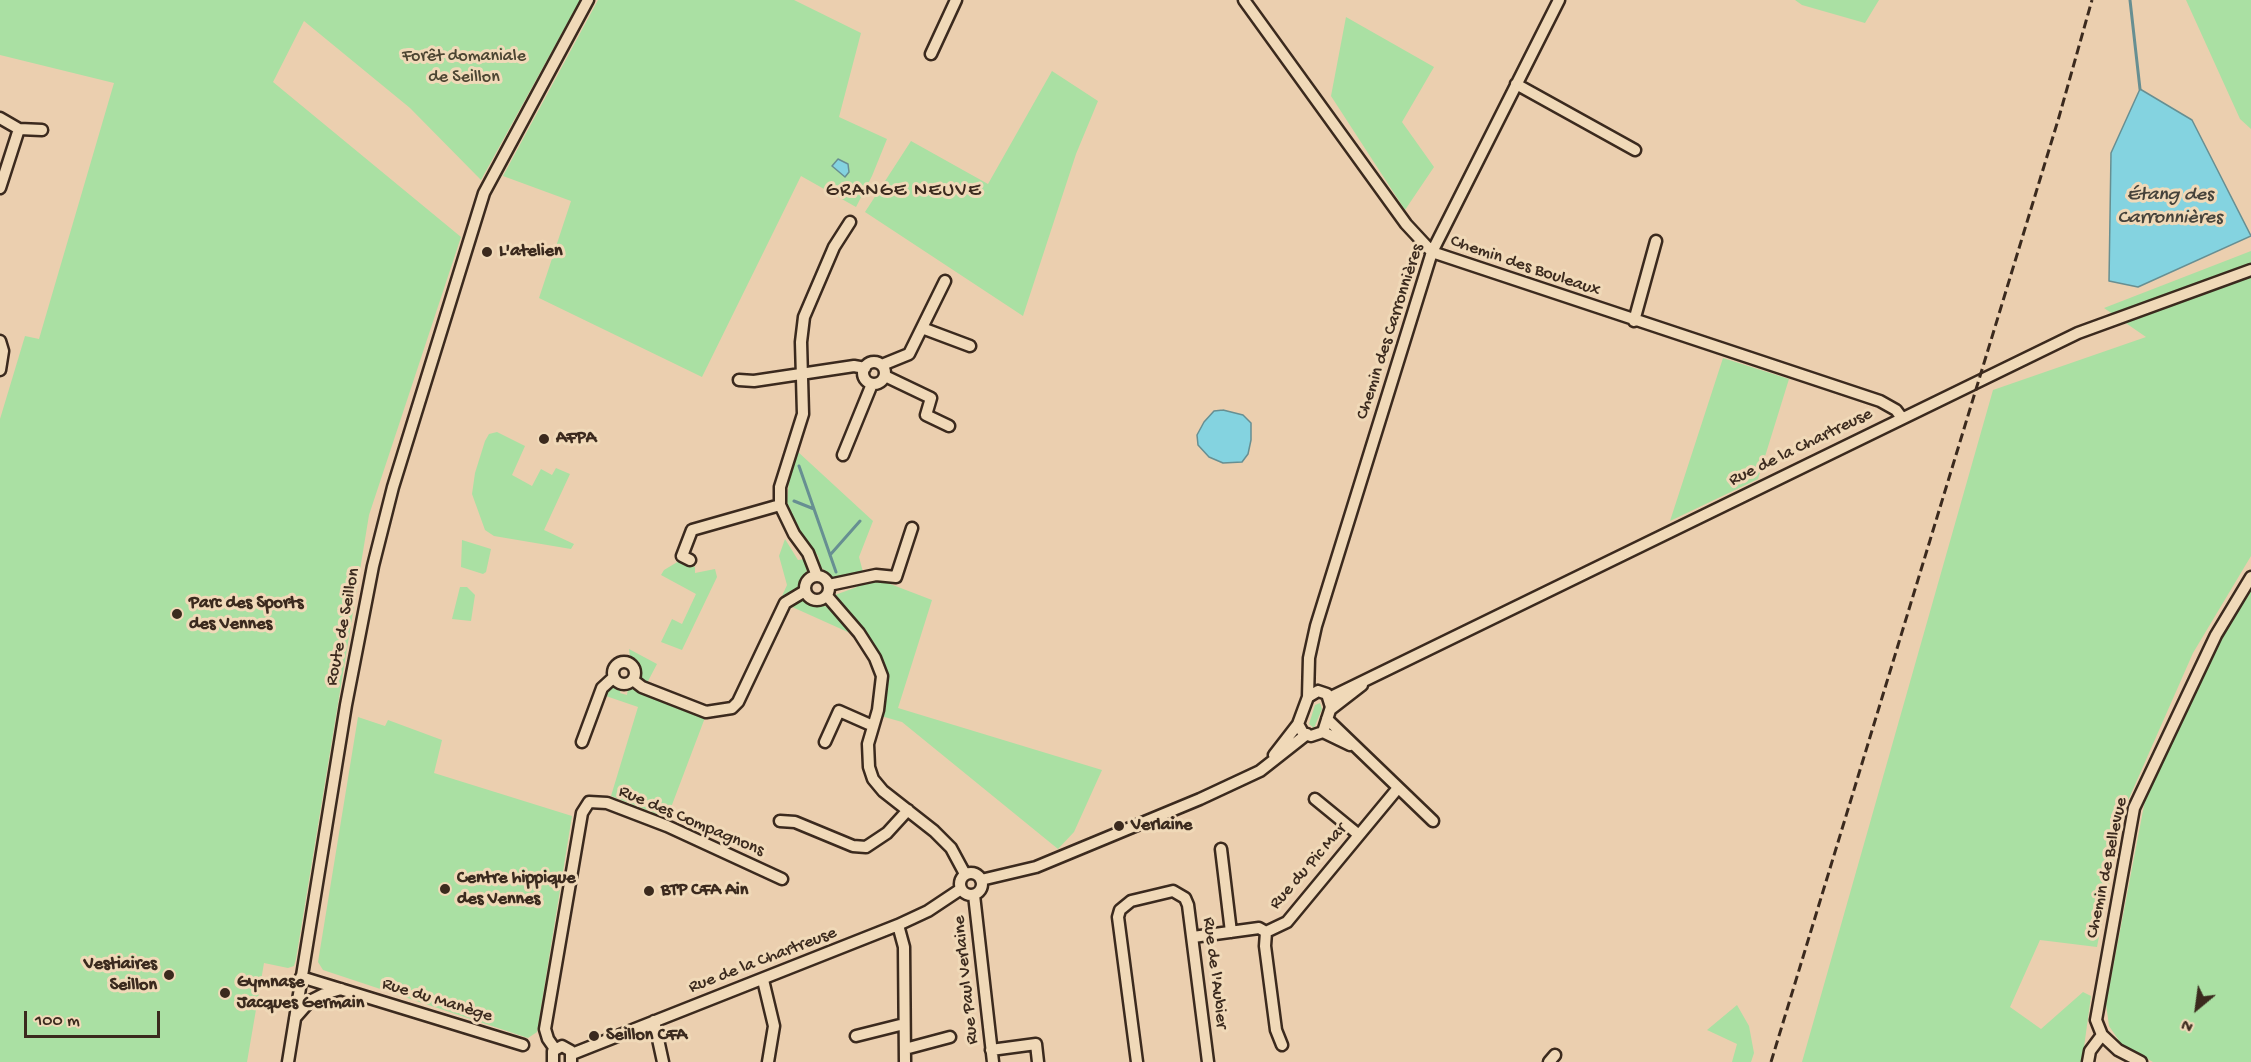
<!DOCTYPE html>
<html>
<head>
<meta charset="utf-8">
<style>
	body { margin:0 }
	#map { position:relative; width:2251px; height:1062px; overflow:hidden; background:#ebcfaf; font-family:"Gochi Hand",sans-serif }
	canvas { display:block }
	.north { position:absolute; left:2167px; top:978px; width:60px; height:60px; -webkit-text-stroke:4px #f0d9b8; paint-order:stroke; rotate:209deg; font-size:16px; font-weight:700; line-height:24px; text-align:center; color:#3b2a1e }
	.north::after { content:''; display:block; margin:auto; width:21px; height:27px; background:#3b2a1e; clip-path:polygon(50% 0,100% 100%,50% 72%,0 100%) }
	.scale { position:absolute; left:24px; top:1011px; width:136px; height:27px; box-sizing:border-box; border:3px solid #3b2a1e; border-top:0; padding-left:8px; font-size:18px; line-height:21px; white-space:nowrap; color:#3b2a1e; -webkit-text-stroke:4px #f0d9b8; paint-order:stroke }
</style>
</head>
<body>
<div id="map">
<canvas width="2251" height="1062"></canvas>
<div class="north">N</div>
<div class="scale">100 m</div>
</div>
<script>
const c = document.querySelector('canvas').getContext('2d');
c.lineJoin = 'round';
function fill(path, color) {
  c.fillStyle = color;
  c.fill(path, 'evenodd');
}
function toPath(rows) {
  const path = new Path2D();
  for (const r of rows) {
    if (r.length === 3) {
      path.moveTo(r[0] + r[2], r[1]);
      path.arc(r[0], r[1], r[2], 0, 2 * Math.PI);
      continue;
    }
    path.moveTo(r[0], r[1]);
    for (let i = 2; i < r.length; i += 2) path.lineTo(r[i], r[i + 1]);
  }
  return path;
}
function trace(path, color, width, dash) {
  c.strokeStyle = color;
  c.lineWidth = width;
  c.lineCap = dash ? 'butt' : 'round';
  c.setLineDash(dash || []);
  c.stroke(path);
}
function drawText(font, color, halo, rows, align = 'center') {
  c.font = font + ' "Gochi Hand",sans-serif';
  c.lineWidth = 6;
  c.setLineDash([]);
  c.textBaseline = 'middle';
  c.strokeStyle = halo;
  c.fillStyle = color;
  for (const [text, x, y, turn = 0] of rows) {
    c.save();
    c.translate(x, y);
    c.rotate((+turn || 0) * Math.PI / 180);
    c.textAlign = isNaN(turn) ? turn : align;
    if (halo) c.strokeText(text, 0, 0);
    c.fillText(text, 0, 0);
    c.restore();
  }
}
fill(toPath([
	[0,0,580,0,481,180,410,108,304,21,273,82,461,237,369,515,296,959,294,966,288,968,264,963,247,1062,0,1062,0,419,25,336,39,339,114,83,0,55],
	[598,0,794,0,861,33,839,117,887,139,872,176,856,207,801,176,702,377,539,298,571,201,503,176],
	[1795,0,1879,0,1865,23,1802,5],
	[2186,0,2251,0,2251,129,2240,119],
	[1346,17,1434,67,1402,122,1434,167,1405,210,1331,96],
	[1052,71,1098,101,1076,154,1023,316,865,212,911,141,988,184],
	[2251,251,2251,556,2193,653,2123,812,2097,947,2040,940,2010,1007,2041,1029,2083,992,2091,996,2082,1062,1802,1062,1993,390,2146,337,2104,308],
	[1723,358,1789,379,1758,479,1670,521],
	[497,432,525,446,512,475,532,486,541,469,552,475,556,468,570,474,544,530,574,544,571,549,494,536,485,530,472,494,475,473,485,441,489,434],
	[797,451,873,521,859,557,863,572,834,580,821,567,818,556,800,532,787,502,790,469],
	[785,539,798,560,806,559,808,569,797,588,782,596,787,585,779,556],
	[462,540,491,549,486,572,483,574,461,567],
	[679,561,695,567,695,573,715,569,717,577,682,650,661,642,672,619,682,624,696,594,661,575,664,570],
	[872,577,932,600,898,708,1102,770,1074,832,1058,849,902,722,881,716,886,703,886,682,832,596,857,587,857,581],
	[460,587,467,587,475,595,471,621,452,619],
	[2251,589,2251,1062,2153,1062,2122,1045,2109,1026,2106,1004,2146,795,2201,675],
	[801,599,831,608,850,633,790,606,791,602],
	[629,649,657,664,647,683,643,681,639,668,630,657],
	[613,687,622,687,620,693,627,695,628,688,635,688,706,715,667,818,611,796,638,707,603,695],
	[1320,703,1322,709,1314,728,1309,724,1315,705],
	[358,717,385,726,388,720,442,740,434,773,572,816,537,1032,528,1038,323,970,318,962],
	[1737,1005,1749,1026,1754,1053,1751,1062,1732,1062,1737,1044,1707,1030]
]), '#aae0a3');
const water = toPath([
	[2140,89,2192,120,2251,236,2138,287,2109,281,2111,153,2140,89],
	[838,159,848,164,849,172,845,177,832,166,838,159],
	[1223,410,1243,415,1251,423,1251,440,1248,454,1242,462,1223,463,1209,457,1198,445,1197,435,1204,422,1214,411,1223,410]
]);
fill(water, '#84d3e0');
trace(water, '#678f92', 1.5);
trace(toPath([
	[2130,0,2140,89],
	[799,466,836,572],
	[794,501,814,509],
	[830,555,860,521]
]), '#678f92', 3);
const minor = toPath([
	[1244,0,1406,224,1432,252,1880,401,1896,410,1902,418],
	[931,54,956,0],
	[1516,84,1635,150],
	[0,118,19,129,0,188],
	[19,129,42,130],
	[1634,321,1656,241],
	[922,328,970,346],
	[0,341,3,351,0,370],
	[874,373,11],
	[882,365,909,354,945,281],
	[885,376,931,398,926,415,949,426],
	[739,380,754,381,854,366,865,368],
	[843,455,872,384],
	[690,560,682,556,692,530,780,505],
	[817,588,12],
	[817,576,808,553,794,534,780,505,780,487,803,414,801,342,804,317,834,247,850,222],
	[829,585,876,575,896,577,912,528],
	[827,596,859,633,875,658,882,676,878,710,868,744,869,767,873,779,883,791,934,831,951,848,965,874],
	[624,673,11],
	[633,680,642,687,706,712,732,708,738,702,785,603,805,591],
	[1318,691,1327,694,1331,707,1323,732,1311,736,1303,733,1298,724,1308,697,1318,691],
	[1308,697,1309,658,1316,626,1432,252,1559,0],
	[1329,698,2078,333,2251,270],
	[1331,709,1362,685],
	[1327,719,1433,821],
	[1323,732,1350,745],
	[582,742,602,688,614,677],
	[825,742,839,711,873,726],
	[1274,755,1298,724],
	[1315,799,1359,835],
	[780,821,795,822,853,846,866,847,887,833,908,810],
	[1221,849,1231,932],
	[971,884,11],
	[981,880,1036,867,1200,799,1260,771,1307,734],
	[974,895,993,1062],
	[898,925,904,947,905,1062],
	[1266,932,1265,946,1276,1030,1282,1045],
	[1193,937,1259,928,1266,932,1287,922,1398,788],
	[301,977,523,1045],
	[763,980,774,1026,768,1062],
	[295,1018,310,1001,324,994,341,989],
	[654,1021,663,1062],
	[856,1036,904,1024],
	[555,1049,548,1039,545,1029,582,813,589,802,607,803,667,826,782,879],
	[905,1049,950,1037],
	[991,1050,1036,1044,1038,1062],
	[572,1054,898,925,928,911,961,889],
	[288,1062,346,705,373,566,393,487,484,193,588,0],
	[553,1062,553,1051,562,1046,571,1051,571,1062],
	[1137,1062,1118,917,1120,910,1131,901,1173,891,1185,898,1188,905,1208,1062],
	[1549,1062,1555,1055],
	[2088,1062,2090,1051,2102,1035],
	[2141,1062,2118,1050,2102,1035,2096,1020,2134,808,2216,635,2251,577]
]);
trace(minor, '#3b2a1e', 15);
trace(minor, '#f0d9b8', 10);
trace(toPath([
	[1771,1062,2059,117,2092,0]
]), '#3b2a1e', 3, [9, 4.5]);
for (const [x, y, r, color] of [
	[487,252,6,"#3b2a1e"],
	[544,439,6,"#3b2a1e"],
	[177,614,6,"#3b2a1e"],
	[1119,826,6,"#3b2a1e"],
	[445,889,6,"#3b2a1e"],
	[649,891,6,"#3b2a1e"],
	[169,975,6,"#3b2a1e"],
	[225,993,6,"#3b2a1e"],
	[594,1036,6,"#3b2a1e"]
]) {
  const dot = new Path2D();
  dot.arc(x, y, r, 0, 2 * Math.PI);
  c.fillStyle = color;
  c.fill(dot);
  trace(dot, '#f0d9b8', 2);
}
drawText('18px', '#4c4532', '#f0d9b8', [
	["Forêt domaniale",464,57],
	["de Seillon",464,78]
]);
drawText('bold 18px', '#3b2a1e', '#f0d9b8', [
	["L'atelien",499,252],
	["AFPA",556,439],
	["Parc des Sports",189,604],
	["des Vennes",189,625],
	["Verlaine",1131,826],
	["Centre hippique",457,879],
	["des Vennes",457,900],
	["BTP CFA Ain",661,891],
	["Vestiaires",157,965,"right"],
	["Seillon",157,986,"right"],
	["Gymnase",237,983],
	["Jacques Germain",237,1004],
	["Seillon CFA",606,1036]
], 'left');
drawText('18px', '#3b2a1e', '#f0d9b8', [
	["Chemin des Bouleaux",1525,267,19],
	["Chemin des Carronnières",1391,332,-72],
	["Rue de la Chartreuse",1801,448,-26],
	["Route de Seillon",344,627,-79],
	["Rue des Compagnons",691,822,23],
	["Rue du Pic Mar",1309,867,-49],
	["Chemin de Bellevue",2108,868,-78],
	["Rue de la Chartreuse",763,961,-21],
	["Rue de l'Aubier",1214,973,83],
	["Rue Paul Verlaine",967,980,-96],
	["Rue du Manège",437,1001,17]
]);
c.letterSpacing = '1.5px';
drawText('20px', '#3b2a1e', '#f0d9b8', [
	["GRANGE NEUVE",904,192]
]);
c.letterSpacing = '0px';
drawText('italic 20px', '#46433b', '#f0d9b8', [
	["Étang des",2170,196],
	["Carronnières",2170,219]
]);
</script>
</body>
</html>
